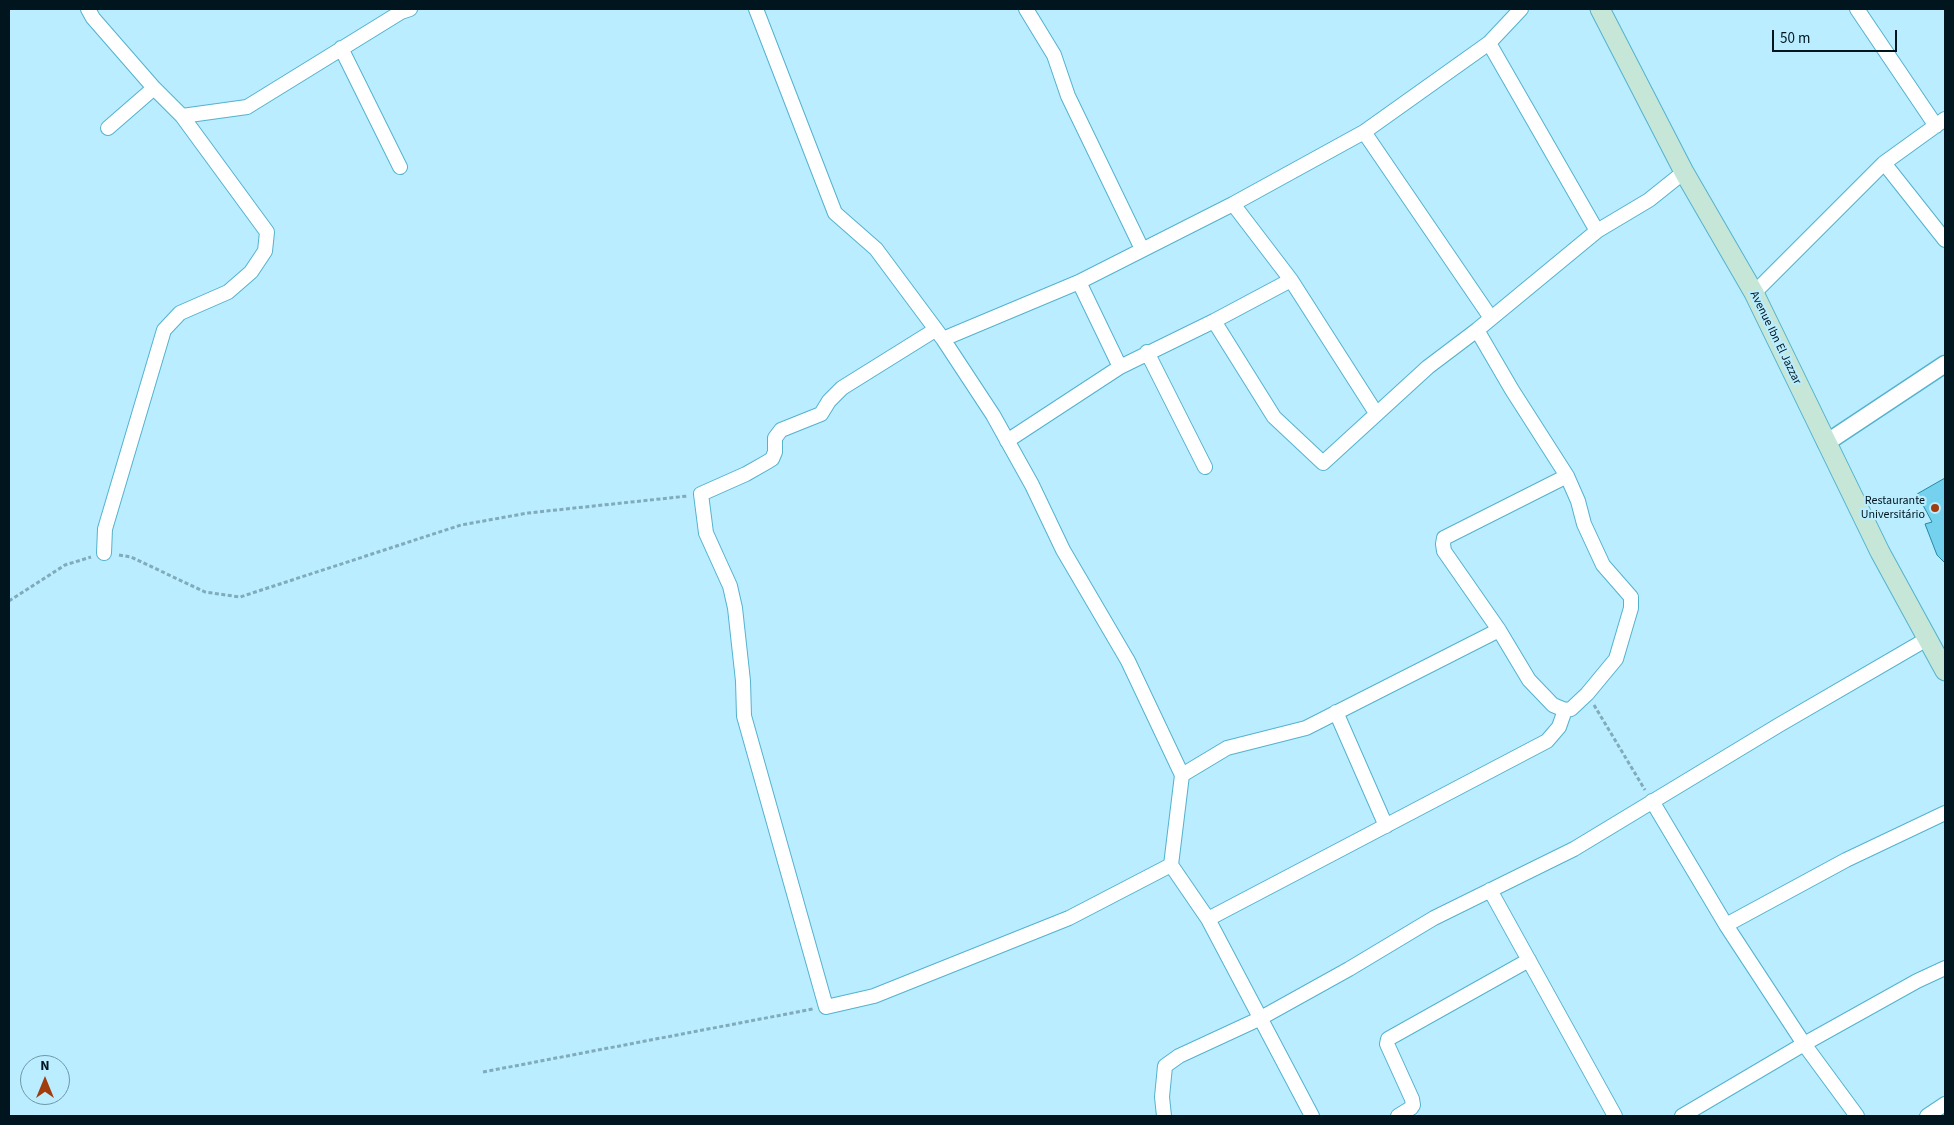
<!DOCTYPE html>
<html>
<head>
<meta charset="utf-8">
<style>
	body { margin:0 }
	#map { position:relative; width:1954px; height:1125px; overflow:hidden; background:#b9edff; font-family:"Source Sans 3",sans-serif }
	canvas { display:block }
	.frame { position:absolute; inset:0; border:10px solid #00151e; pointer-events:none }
	.north { position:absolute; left:20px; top:1055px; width:50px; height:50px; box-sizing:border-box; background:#b9edff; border:1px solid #6f97a5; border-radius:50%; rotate:0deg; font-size:14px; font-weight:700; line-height:20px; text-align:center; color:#00151e }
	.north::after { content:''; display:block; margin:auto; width:18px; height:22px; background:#a13c0f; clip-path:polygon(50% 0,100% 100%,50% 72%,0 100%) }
	.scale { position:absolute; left:1772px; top:30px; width:125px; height:22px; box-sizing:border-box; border:2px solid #00151e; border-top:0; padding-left:6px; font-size:15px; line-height:18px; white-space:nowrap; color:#00151e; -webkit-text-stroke:4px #b9edff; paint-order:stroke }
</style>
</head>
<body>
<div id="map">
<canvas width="1954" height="1125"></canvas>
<div class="frame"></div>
<div class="north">N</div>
<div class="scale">50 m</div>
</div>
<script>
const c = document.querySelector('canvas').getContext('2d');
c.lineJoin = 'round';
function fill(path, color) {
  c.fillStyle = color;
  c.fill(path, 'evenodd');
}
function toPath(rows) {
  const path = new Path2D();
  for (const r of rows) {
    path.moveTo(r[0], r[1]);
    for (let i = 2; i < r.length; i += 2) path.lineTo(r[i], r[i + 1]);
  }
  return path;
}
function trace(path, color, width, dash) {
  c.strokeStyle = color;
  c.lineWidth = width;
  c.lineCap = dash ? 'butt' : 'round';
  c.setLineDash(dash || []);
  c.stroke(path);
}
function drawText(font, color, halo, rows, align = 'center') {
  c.font = font + ' "Source Sans 3",sans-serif';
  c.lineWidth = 4.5;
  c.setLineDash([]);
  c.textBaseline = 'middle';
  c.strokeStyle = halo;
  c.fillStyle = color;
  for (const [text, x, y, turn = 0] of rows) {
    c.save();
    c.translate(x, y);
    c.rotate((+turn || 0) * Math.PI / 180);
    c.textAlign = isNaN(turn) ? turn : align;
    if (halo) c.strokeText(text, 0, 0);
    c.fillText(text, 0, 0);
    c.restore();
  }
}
fill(toPath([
	[1945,480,1945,561,1938,554,1933,523,1919,494]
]), '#0003');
const building = toPath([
	[1945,478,1945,563,1937,555,1925,524,1932,522,1917,494,1945,478]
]);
fill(building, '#75d2ef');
trace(building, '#2389a4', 1);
const minor = toPath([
	[88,9,93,18,154,88,182,116,267,232,265,251,251,272,228,292,180,313,164,330,105,529,104,553],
	[756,9,835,213,876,249,943,339,993,415,1032,485,1063,550,1128,661,1182,775],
	[1026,9,1054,55,1068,96,1142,249],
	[1857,9,1936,126],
	[1489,43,1597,231],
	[341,48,400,167],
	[182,116,247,107,401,12,410,9],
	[108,128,154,88],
	[1364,132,1491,318],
	[1884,163,1945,240],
	[1233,204,1291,280,1376,413],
	[1079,282,1120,367,1214,321,1291,280],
	[1754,293,1884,163,1945,119],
	[1214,321,1274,417,1323,463,1428,367,1477,330,1597,231,1649,200,1684,172],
	[935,330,842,388,829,401,821,414,781,430,775,438,775,452,772,459,767,462,746,474,701,494,706,533,730,586,735,608,743,681,744,716,826,1007,874,996,1069,918,1171,865],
	[1477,330,1512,390,1567,476,1578,501,1584,524,1603,565,1631,597,1631,608,1616,659,1587,694,1571,709,1565,710,1553,705,1529,680,1499,630,1444,551,1443,544,1444,538,1567,476],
	[943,339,1079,282,1233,204,1364,132,1489,43,1521,9],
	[1147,352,1205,467],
	[1007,441,1120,367],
	[1336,712,1386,826],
	[1652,801,1726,925,1804,1044,1857,1116],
	[1490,890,1615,1116],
	[1208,919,1547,741,1559,727,1565,710],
	[1726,925,1846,860,1945,813],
	[1164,1116,1162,1097,1165,1066,1179,1056,1259,1019,1349,969,1434,918,1574,849,1779,725,1927,639],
	[1312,1116,1208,919,1171,865,1182,775,1227,748,1306,728,1499,630],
	[1398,1116,1411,1108,1413,1105,1412,1099,1387,1044,1388,1039,1529,960],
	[1682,1116,1804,1044,1917,981,1945,968],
	[1927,1116,1945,1104]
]);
const tertiary = toPath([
	[1826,443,1945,364]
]);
const secondary = toPath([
	[1600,9,1684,172,1754,293,1880,552,1945,671]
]);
trace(minor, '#54b2ce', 16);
trace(tertiary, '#54b2ce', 19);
trace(secondary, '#54b2ce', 21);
trace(toPath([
	[119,555,131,557,205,592,240,597,461,525,528,513,688,496],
	[9,601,65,565,91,557],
	[1594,705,1645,790],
	[483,1072,813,1009]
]), '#80abba', 3, [4, 2.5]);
trace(minor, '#fff', 14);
trace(tertiary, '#fff', 16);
trace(secondary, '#c6e6d7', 19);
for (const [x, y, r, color] of [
	[1935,508,5,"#a13c0f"]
]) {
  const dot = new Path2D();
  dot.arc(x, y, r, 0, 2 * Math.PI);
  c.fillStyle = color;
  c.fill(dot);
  trace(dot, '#b9edff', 2);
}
drawText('12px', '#00151e', '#b9edff', [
	["Avenue Ibn El Jazzar",1775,338,64]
]);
drawText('12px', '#00151e', '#b9edff', [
	["Restaurante",1925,501],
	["Universitário",1925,515]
], 'right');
</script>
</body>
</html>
